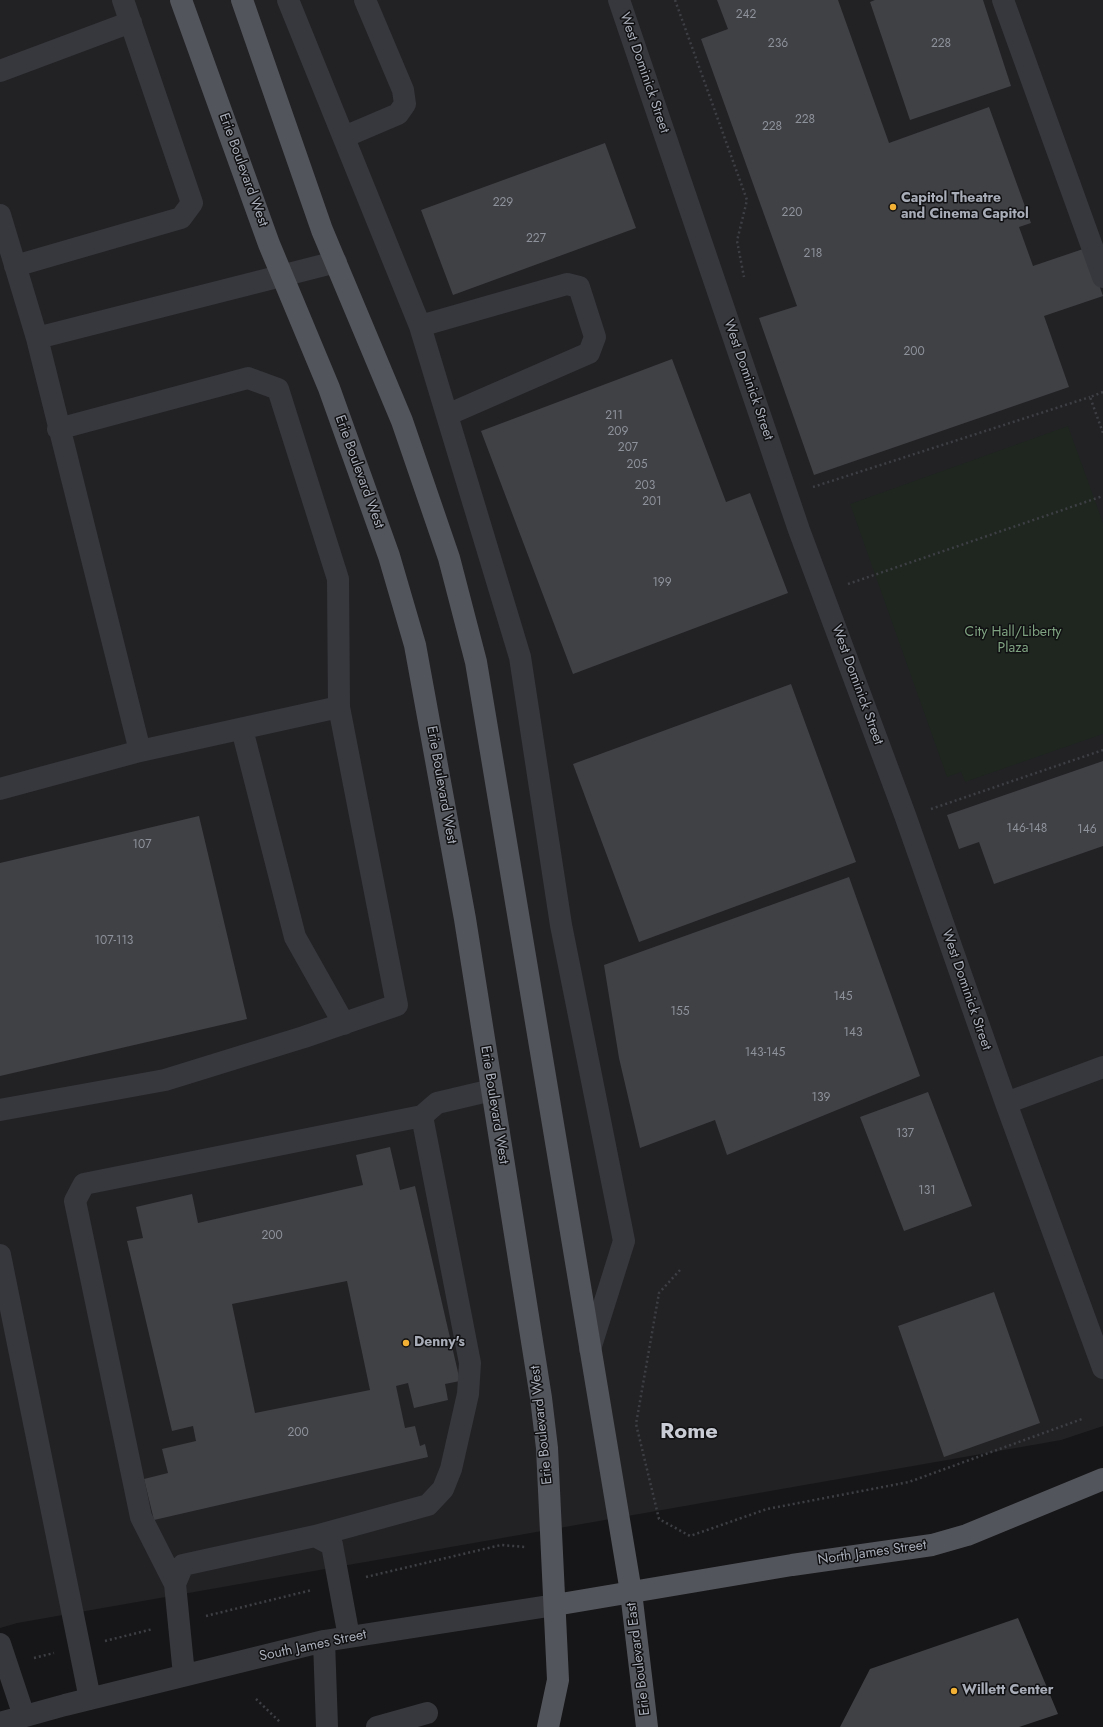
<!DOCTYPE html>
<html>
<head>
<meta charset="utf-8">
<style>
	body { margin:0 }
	canvas { display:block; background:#161618 }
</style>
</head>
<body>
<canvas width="1103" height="1727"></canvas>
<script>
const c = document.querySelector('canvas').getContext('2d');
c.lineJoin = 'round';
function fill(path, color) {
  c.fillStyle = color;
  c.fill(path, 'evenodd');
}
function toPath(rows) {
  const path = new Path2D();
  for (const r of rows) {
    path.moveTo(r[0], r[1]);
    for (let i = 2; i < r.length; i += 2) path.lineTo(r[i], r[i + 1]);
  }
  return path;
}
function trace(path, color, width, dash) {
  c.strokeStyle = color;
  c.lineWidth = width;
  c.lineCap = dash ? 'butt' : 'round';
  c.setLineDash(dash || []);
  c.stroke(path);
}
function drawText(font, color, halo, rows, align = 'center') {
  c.font = font + ' Jost,sans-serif';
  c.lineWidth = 3;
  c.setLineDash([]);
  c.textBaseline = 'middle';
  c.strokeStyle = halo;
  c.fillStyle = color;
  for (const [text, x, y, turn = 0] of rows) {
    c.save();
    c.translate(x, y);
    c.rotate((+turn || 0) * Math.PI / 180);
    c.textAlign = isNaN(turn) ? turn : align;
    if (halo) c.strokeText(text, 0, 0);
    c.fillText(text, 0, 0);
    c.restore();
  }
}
fill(toPath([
	[0,0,1103,0,1103,1426,1061,1440,17,1623,0,1628]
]), '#222225');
fill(toPath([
	[1068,426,1103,523,1103,734,965,782,961,772,947,777,850,504]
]), '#1e261f');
fill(toPath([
	[717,0,838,0,889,143,989,107,1031,223,1019,227,1033,266,1086,248,1103,296,1044,316,1069,387,814,475,759,318,797,306,701,39,728,29],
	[875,0,983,0,1011,86,910,120,870,2],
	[605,143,636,228,453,295,421,210],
	[672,359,726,502,750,493,788,593,573,674,481,431],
	[791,684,856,862,639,942,573,764],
	[1103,761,1103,846,994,884,979,842,959,849,947,815],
	[199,816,247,1019,0,1076,0,863],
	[849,877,920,1076,727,1155,715,1120,640,1148,619,1058,604,965],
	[928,1092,972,1206,904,1231,860,1117],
	[390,1147,400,1190,415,1186,460,1381,445,1384,448,1400,414,1408,408,1383,396,1386,405,1428,415,1426,420,1446,425,1444,428,1457,154,1520,144,1479,168,1473,162,1449,196,1441,193,1426,172,1431,127,1241,143,1238,136,1207,192,1194,198,1223,363,1185,356,1155],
	[347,1281,370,1390,255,1413,232,1304],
	[994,1292,1040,1423,944,1457,898,1326],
	[1018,1618,1058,1714,1019,1727,840,1727,870,1669]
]), '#404145');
trace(toPath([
	[675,0,747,200,737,241,744,277],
	[1103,392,1090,397,1103,433],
	[813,487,1090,397],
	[848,584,1103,496],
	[931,809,1103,750],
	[680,1270,659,1293,636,1424,659,1519,690,1536,767,1509,909,1482,1082,1419],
	[366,1577,501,1545,525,1547],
	[206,1616,312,1590],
	[105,1641,153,1629],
	[34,1658,54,1653],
	[256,1699,281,1723]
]), '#3d3f44', 2.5, [2, 3]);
trace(toPath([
	[288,0,420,326,520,657,561,925,624,1241,590,1349],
	[619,0,799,530,905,815,1006,1103,1103,1368],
	[1003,0,1103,277],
	[0,71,131,22],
	[344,137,398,114,405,104,403,90,365,0],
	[0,215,37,338],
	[15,266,181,218,192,203,123,0],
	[420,326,567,284,579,287,595,337,589,353,447,415],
	[242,729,295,937,344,1024],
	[140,751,339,707],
	[0,789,140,751,37,338,336,262],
	[1006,1103,1103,1067],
	[0,1110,165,1080,304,1037,397,1005,339,707,338,579,278,389,248,378,58,429],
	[0,1255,90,1699],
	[315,1536,428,1505,443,1489,451,1469,468,1394,470,1363,422,1116],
	[175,1584,141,1517,75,1201,84,1184,422,1116,437,1103,492,1090],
	[324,1641,327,1727],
	[0,1644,24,1716],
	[184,1675,175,1584,183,1565,315,1536,332,1545,349,1637],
	[0,1723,65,1705,324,1641,555,1605],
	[377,1727,427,1713]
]), '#37383d', 22);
trace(toPath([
	[181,0,269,244,329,388,389,556,415,645,465,919,541,1398,547,1448,558,1680,548,1727],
	[242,0,322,230,402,421,449,558,476,662,631,1592,647,1727],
	[555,1605,792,1565,932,1545,967,1535,1103,1479]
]), '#53555c', 22);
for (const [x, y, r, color] of [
	[893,207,4,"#f2b134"],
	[406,1343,4,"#f2b134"],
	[954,1691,4,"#f2b134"]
]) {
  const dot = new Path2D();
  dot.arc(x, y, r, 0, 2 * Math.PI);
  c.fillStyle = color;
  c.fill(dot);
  trace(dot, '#111113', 1.5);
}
drawText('12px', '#8e929b', null, [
	["242",746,15],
	["236",778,44],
	["228",941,44],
	["228",805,120],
	["228",772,127],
	["229",503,203],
	["220",792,213],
	["227",536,239],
	["218",813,254],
	["200",914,352],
	["211",614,416],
	["209",618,432],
	["207",628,448],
	["205",637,465],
	["203",645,486],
	["201",652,502],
	["199",662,583],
	["146-148",1027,829],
	["146",1087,830],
	["107",142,845],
	["107-113",114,941],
	["145",843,997],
	["155",680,1012],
	["143",853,1033],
	["143-145",765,1053],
	["139",821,1098],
	["137",905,1134],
	["131",927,1191],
	["200",272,1236],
	["200",298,1433]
]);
drawText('14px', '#a8adb8', '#111113', [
	["West Dominick Street",644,73,71],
	["Erie Boulevard West",243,170,70],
	["West Dominick Street",748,380,71],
	["Erie Boulevard West",359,472,70],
	["West Dominick Street",857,685,70],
	["Erie Boulevard West",441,785,80],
	["West Dominick Street",966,990,71],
	["Erie Boulevard West",494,1105,81],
	["Erie Boulevard West",542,1425,-96],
	["North James Street",872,1553,-8],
	["South James Street",313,1646,-12],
	["Erie Boulevard East",639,1659,-97]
]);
drawText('bold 14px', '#a8adb8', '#111113', [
	["Capitol Theatre",901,199],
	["and Cinema Capitol",901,215],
	["Denny's",414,1343],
	["Willett Center",962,1691]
], 'left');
drawText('14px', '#7fa381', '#111113', [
	["City Hall/Liberty",1013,633],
	["Plaza",1013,649]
]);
drawText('bold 22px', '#c9ccd4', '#111113', [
	["Rome",689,1433]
]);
</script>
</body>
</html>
